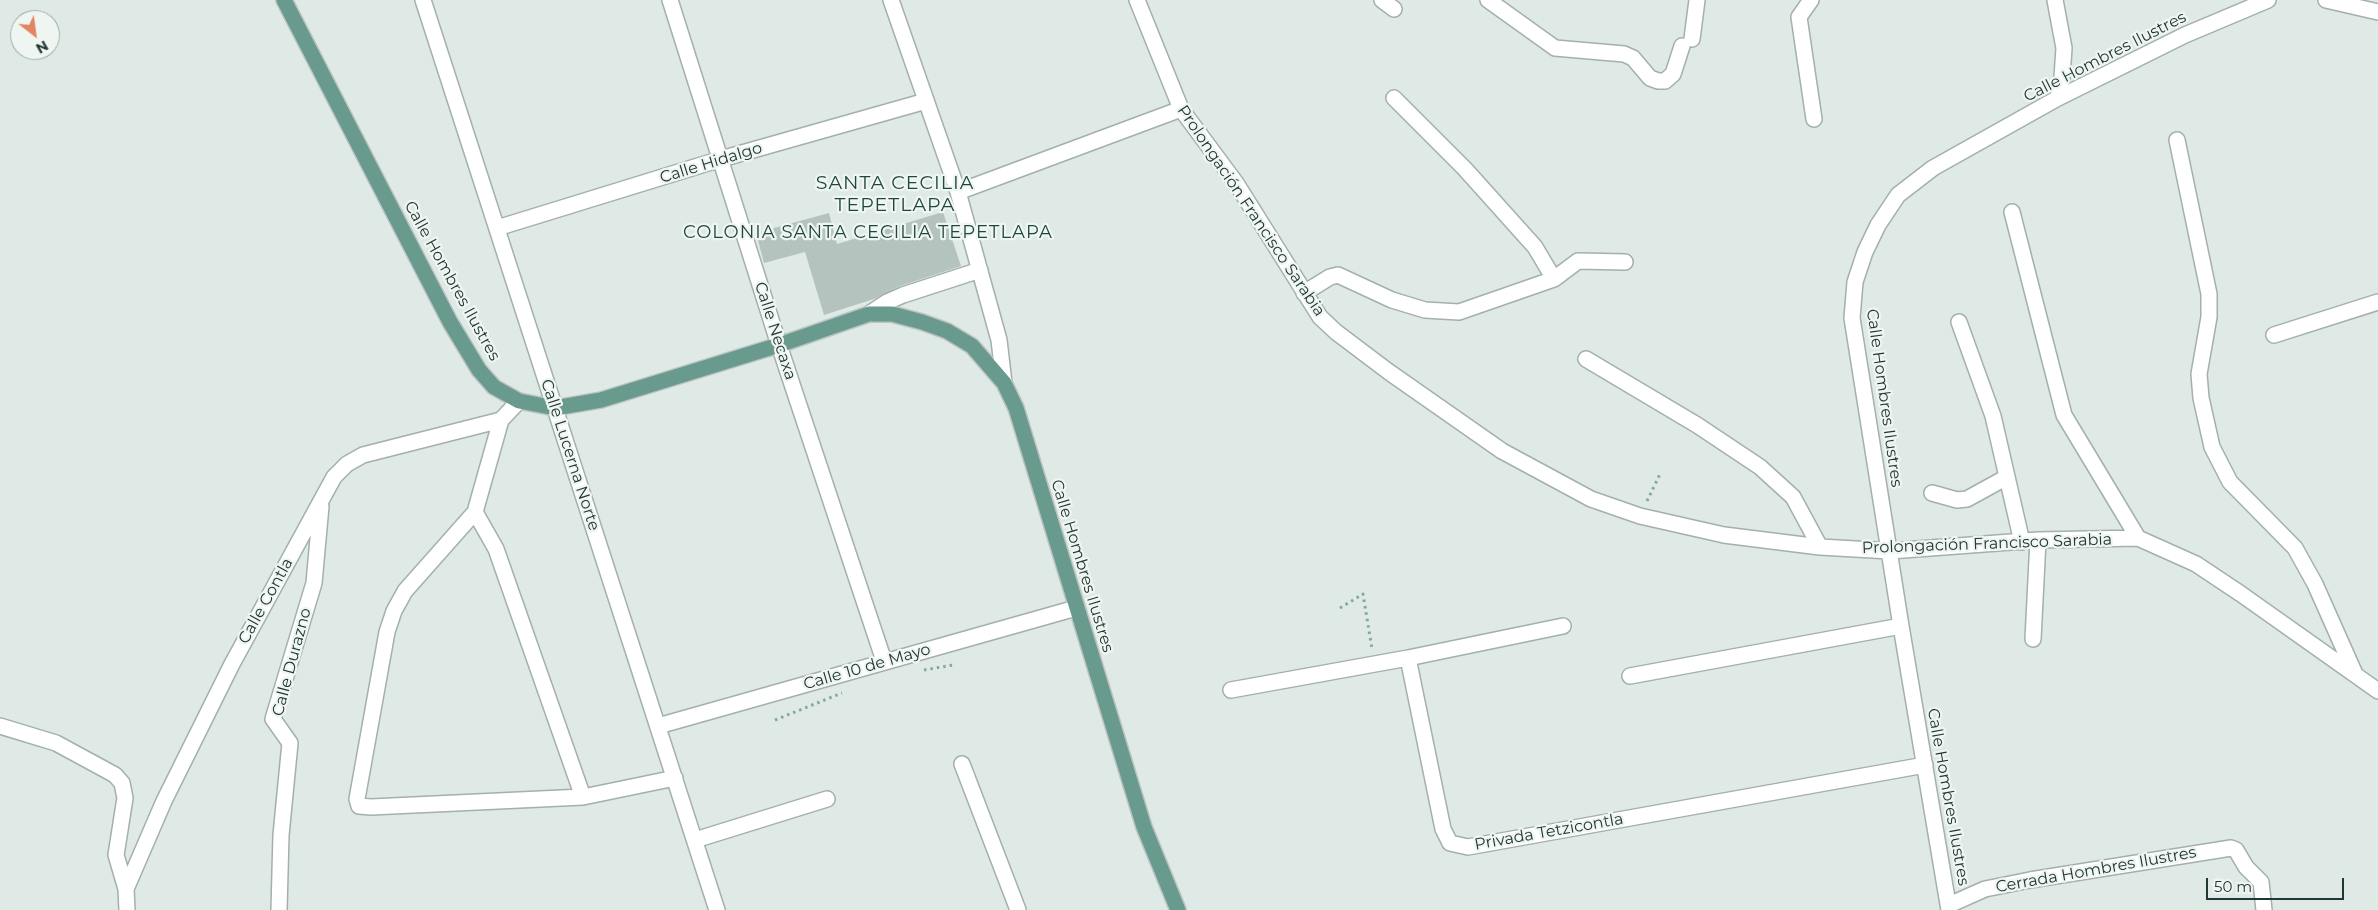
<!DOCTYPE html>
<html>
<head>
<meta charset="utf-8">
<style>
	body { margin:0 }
	#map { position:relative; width:2378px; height:910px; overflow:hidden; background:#dfe9e5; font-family:Montserrat,sans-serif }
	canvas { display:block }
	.north { position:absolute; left:10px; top:10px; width:50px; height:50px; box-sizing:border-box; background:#eff6f2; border:1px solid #9daaa5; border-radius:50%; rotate:150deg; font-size:14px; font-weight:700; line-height:20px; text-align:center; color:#223732 }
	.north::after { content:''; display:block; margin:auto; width:18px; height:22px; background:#e48462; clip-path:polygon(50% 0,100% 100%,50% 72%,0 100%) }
	.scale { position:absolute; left:2206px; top:878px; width:138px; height:22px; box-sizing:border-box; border:2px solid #223732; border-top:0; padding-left:6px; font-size:15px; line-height:18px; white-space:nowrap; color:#223732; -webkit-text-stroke:4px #eff6f2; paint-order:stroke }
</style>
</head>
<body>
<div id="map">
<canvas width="2378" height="910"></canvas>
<div class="north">N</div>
<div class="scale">50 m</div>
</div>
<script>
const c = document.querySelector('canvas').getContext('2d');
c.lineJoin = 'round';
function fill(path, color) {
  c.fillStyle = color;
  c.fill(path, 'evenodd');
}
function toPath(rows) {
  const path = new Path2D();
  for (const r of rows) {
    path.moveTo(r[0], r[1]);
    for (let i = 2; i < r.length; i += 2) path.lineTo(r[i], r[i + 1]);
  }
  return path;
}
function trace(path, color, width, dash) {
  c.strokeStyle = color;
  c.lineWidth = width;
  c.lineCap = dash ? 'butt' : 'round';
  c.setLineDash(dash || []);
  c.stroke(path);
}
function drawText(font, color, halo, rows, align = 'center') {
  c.font = font + ' Montserrat,sans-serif';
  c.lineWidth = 4.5;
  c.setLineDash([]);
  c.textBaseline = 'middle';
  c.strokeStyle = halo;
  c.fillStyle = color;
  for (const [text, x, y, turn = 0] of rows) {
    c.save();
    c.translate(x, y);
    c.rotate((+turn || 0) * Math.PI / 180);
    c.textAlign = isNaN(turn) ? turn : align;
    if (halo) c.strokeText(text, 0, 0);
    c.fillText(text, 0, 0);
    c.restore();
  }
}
fill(toPath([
	[943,212,961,266,900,286,874,299,824,315,805,252,764,263,756,233,829,213,837,244]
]), '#b5c3be');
const minor = toPath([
	[423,0,717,910],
	[670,0,779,345,884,661],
	[891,0,958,192,999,340,1004,383],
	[1137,0,1181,109,1236,183,1320,317,1336,332,1389,372,1502,451,1591,499,1640,516,1724,535,1820,547,1890,551,2038,540,2138,538,2196,564,2241,594,2378,691],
	[1382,0,1394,9],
	[1488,0,1555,48,1624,54,1633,58,1650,78,1658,81,1665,81,1673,74,1682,46],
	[1811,0,1799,17,1814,119],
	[2055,0,2064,48,2062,77,2058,98],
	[2326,0,2378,12],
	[1692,39,1697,0],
	[1394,98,1465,169,1535,247,1554,279],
	[2177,140,2209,294,2209,317,2199,374,2201,398,2212,447,2230,482,2295,548,2315,584,2355,674],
	[958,192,1181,109],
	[2012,212,2064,415,2138,538],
	[497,228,721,159,926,101],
	[1304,293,1330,277,1338,275,1392,300,1425,310,1459,312,1554,279,1578,261,1625,262],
	[869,314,887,302,903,295,980,270],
	[1959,322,1993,416,2022,542],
	[2274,335,2378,302],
	[1586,359,1697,425,1760,467,1793,497,1820,547],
	[519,401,501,420,475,512,496,549,583,797],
	[1932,493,1957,500,1967,499,2007,477],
	[475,512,405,591,394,611,387,632,357,799,359,806,371,807,583,797,675,778],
	[2033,639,2038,540],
	[1408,658,1443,829,1450,843,1468,847,1925,765],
	[1630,676,1901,626],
	[1231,690,1408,658,1563,626],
	[0,726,56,743,115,775,122,783,125,798,116,855,126,889,127,910],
	[658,726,1076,608],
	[962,764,1018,910],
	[695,840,827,799],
	[126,889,164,801,232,664,334,477,347,464,363,455,501,420],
	[1949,905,1985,889,2030,880,2231,848,2236,850,2246,867,2261,882,2264,910],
	[279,910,281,835,290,743,273,719,314,583,321,506],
	[1949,910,1901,626,1852,318,1855,282,1865,252,1878,225,1898,195,1933,168,2058,98,2185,35,2268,0]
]);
const major = toPath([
	[284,0,450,322,479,370,494,387,519,401,555,408,601,400,779,345,869,314,892,314,922,322,947,331,972,346,1004,383,1016,408,1144,827,1178,910]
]);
trace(minor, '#a3b0ac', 18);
trace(major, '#bdc3c2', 18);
trace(toPath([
	[1647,501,1661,472],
	[1340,608,1363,594,1372,649],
	[924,670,953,665],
	[775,720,842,693]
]), '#82a99e', 3, [2.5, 4]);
trace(minor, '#fff', 15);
trace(major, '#689a8e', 15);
drawText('16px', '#223732', '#eff6f2', [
	["Calle Hombres Ilustres",2105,57,-27],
	["Calle Hidalgo",711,163,-17],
	["Prolongación Francisco Sarabia",1251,211,56],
	["Calle Hombres Ilustres",452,281,61],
	["Calle Necaxa",775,331,72],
	["Calle Hombres Ilustres",1884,398,82],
	["Calle Lucerna Norte",570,455,72],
	["Prolongación Francisco Sarabia",1987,544,-2],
	["Calle Hombres Ilustres",1082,566,73],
	["Calle Contla",266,601,-61],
	["Calle Durazno",292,662,-75],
	["Calle 10 de Mayo",867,667,-16],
	["Calle Hombres Ilustres",1948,797,80],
	["Privada Tetzicontla",1549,832,-10],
	["Cerrada Hombres Ilustres",2096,870,-10]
]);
c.letterSpacing = '1px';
drawText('18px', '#20473e', '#eff6f2', [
	["COLONIA SANTA CECILIA TEPETLAPA",868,233]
]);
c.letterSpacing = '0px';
c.letterSpacing = '1px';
drawText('19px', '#20473e', '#eff6f2', [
	["SANTA CECILIA",895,183],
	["TEPETLAPA",895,205]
]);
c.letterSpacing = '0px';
</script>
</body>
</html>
